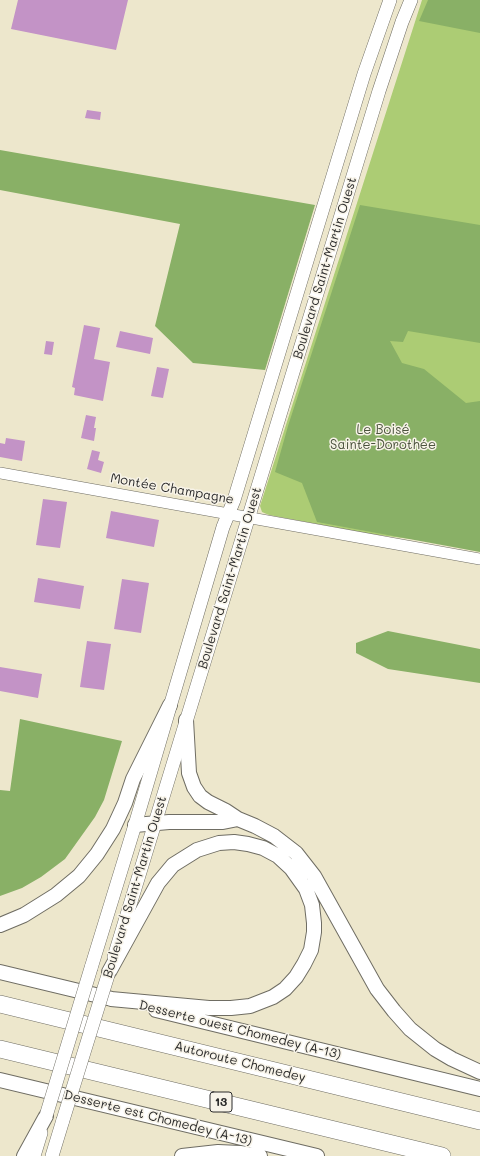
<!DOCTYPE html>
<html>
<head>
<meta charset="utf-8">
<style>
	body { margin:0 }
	canvas { display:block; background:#ede7cc }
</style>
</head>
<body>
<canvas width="480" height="1156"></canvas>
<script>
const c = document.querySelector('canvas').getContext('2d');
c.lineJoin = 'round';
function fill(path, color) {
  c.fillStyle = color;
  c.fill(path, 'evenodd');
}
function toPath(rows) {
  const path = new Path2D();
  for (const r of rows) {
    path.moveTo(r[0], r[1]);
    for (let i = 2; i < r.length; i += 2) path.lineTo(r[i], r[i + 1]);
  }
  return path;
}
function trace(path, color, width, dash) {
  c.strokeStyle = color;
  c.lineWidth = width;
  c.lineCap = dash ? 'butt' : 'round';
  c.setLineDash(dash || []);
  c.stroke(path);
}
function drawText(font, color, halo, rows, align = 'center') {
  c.font = font + ' Mali,sans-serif';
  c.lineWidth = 3;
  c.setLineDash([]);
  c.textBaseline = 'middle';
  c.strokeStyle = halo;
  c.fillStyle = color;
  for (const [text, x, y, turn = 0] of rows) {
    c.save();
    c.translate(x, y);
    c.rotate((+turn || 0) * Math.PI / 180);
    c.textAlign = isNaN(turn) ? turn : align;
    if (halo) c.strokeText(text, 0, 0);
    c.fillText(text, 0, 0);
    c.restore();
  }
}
fill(toPath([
	[422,0,480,0,480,550,436,542,370,534,269,515,262,512,260,506]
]), '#accc74');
fill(toPath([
	[428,0,480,0,480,33,419,21],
	[0,150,315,205,265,370,193,363,155,326,180,224,0,190],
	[360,205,480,225,480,343,408,331,403,342,390,341,402,363,424,369,466,403,480,401,480,552,317,522,302,483,275,472,288,426],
	[388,631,480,649,480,683,388,669,356,653,356,643],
	[20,719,122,741,104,800,95,817,65,859,41,877,22,888,0,896,0,790,10,791]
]), '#89b066');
fill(toPath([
	[18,0,128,0,116,50,11,29],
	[87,110,101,112,100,120,85,118],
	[84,325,100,328,94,359,110,362,103,401,74,395,75,388,72,387],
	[120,331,153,338,150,354,116,347],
	[46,341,54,342,52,355,44,354],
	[157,367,169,369,163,398,151,396],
	[86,415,96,417,94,428,96,428,94,441,81,438],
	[6,438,25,441,22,461,0,457,0,443,5,444],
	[92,450,100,452,98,460,104,462,101,473,87,469],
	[43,499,67,502,60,548,36,545],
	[111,511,159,520,154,547,106,538],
	[38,578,84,586,80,609,34,602],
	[122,579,149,583,141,633,114,629],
	[87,641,111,644,104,690,80,687],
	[0,667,42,674,38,698,0,691]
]), '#c393c6');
const tertiary = toPath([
	[0,473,480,559]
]);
const secondary = toPath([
	[114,957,379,91,402,22,411,0],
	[91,968,135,825,223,527,234,500,364,74,390,0],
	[34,1156,41,1133],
	[52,1156,63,1120]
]);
const primary = toPath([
	[186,720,189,773,194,787,200,796,208,802,226,811,238,819,255,826,274,836,296,853,314,876,377,989,394,1011,410,1029,435,1049,452,1059,480,1072],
	[135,825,169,822,223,822,238,819],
	[0,925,24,915,56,895,79,876,97,854,113,829,125,803,133,779,170,705],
	[0,972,112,999],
	[109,972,158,883,173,865,197,850,219,843,234,842,248,844,263,848,278,856,291,868,306,889,312,905,314,923,314,932,311,950,304,964,296,977,285,989,273,997,250,1006,231,1008,209,1008,111,999],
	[156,1010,480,1089],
	[0,1080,317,1156],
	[24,1156,46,1116],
	[182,1156,218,1152,240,1153,260,1156]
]);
const motorway = toPath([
	[0,1004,480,1121],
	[0,1049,442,1156]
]);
trace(tertiary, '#6f6d63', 12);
trace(secondary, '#6f6d63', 14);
trace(primary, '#6f6d63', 16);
trace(motorway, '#6f6d63', 18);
trace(tertiary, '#fff', 11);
trace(secondary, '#fff', 13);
trace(primary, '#fff', 14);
trace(motorway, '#fff', 17);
const secondaryBridge = toPath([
	[46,1116,91,968],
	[63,1120,109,972]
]);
trace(secondaryBridge, '#6f6d63', 14, []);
trace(secondaryBridge, '#fff', 13);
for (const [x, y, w] of [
	[221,1102,22]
]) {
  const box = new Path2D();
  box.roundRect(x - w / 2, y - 10, w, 20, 3);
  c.fillStyle = '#f7f3e8';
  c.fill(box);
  trace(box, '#2b2b2b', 1);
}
drawText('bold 12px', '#2b2b2b', null, [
	["13",221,1102]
]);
drawText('13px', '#2b2b2b', '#f7f3e8', [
	["Boulevard Saint-Martin Ouest",325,268,-73],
	["Montée Champagne",172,489,10],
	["Boulevard Saint-Martin Ouest",230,578,-73],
	["Boulevard Saint-Martin Ouest",135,887,-73],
	["Desserte ouest Chomedey (A-13)",240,1030,14],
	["Autoroute Chomedey",240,1062,14],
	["Desserte est Chomedey (A-13)",158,1118,14]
]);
drawText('13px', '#4b533d', '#f7f3e8', [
	["Le Boisé",383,430],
	["Sainte-Dorothée",383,445]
]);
</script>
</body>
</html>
